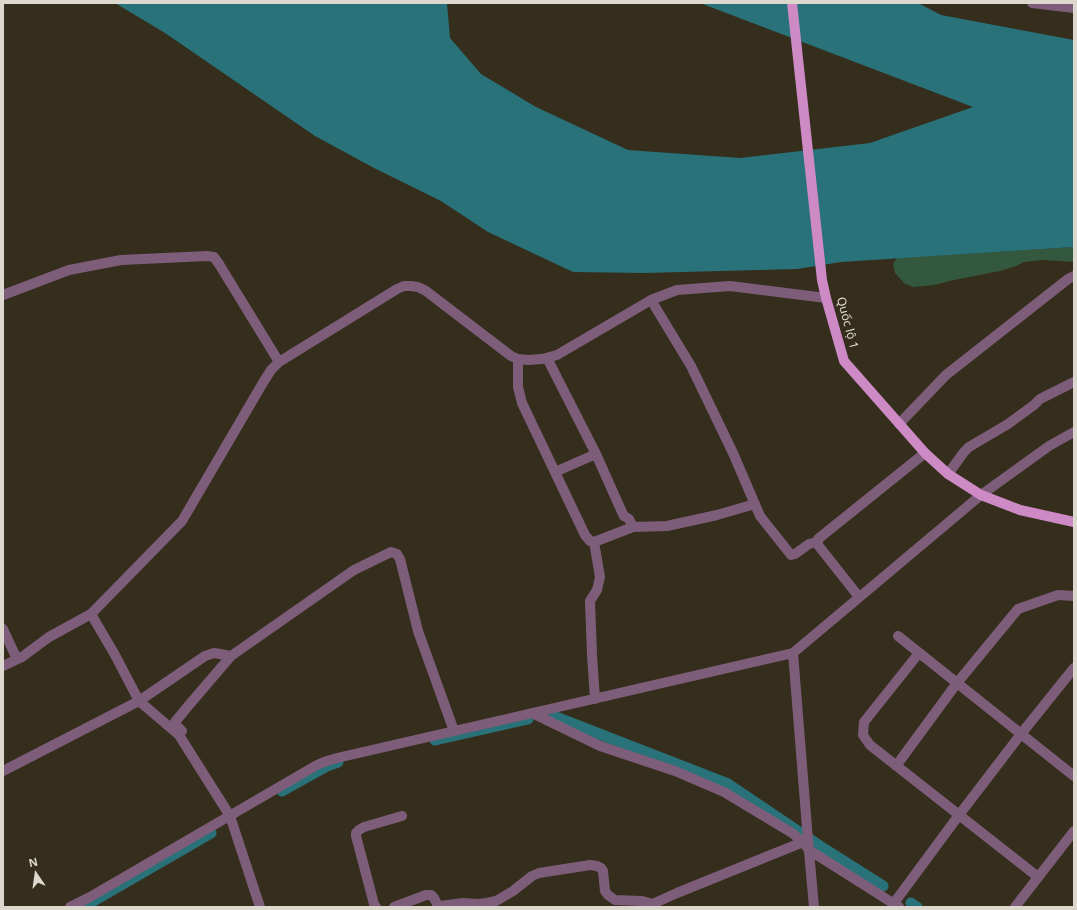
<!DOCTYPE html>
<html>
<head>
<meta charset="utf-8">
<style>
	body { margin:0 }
	#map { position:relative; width:1077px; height:910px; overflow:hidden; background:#352e1c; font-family:"Noto Sans",sans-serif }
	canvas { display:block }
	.frame { position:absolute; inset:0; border:4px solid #ddd8cd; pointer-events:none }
	.north { position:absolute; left:16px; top:854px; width:40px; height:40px; -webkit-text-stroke:3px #352e1c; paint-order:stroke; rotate:347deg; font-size:11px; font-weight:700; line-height:16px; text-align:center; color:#ddd8cd }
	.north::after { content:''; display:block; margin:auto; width:14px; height:18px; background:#ddd8cd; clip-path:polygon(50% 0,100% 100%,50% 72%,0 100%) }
</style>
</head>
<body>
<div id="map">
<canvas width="1077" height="910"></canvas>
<div class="frame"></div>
<div class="north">N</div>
</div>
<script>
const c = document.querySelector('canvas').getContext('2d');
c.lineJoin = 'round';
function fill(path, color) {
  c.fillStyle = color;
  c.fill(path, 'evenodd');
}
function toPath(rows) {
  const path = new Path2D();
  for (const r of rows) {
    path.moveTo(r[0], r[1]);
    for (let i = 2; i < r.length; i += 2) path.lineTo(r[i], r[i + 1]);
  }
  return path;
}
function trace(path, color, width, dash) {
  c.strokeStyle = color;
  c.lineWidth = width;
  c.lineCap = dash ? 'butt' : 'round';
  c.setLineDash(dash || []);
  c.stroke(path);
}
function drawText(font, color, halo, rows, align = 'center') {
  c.font = font + ' "Noto Sans",sans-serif';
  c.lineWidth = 3;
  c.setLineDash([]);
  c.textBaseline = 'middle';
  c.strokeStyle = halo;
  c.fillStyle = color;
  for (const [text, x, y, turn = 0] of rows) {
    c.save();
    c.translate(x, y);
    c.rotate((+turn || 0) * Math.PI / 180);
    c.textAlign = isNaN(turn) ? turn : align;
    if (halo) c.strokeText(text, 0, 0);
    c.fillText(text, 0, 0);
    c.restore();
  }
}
fill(toPath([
	[1074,247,1074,262,1044,260,1024,262,1016,266,1000,271,954,280,934,285,913,287,904,283,895,273,893,264,897,258]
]), '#34583d');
fill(toPath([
	[115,3,447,3,450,38,481,74,536,107,628,150,740,158,870,143,973,107,700,3,918,3,941,15,1074,40,1074,247,841,262,797,269,644,273,573,272,488,232,441,201,374,168,315,136,165,33]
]), '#297279');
trace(toPath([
	[553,716,728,784,826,850,883,886],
	[435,740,528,719],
	[282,791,327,766,338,762],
	[911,903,917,907],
	[83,907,211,833]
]), '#297279', 11);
trace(toPath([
	[1032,3,1074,8],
	[3,295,69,270,121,260,207,256,214,257,219,264,279,362],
	[651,300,691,366,733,453,760,516,791,555,795,554,809,544,817,542],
	[547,358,596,454,621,510,624,516,629,519,633,527,667,526,717,515,755,504],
	[518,359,518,387,522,403,585,535,590,541,594,542,633,527],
	[899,424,946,375,1068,279,1074,276],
	[555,472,596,454],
	[948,474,964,452,969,447,1008,424,1034,405,1040,399,1074,382],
	[594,542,600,577,597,590,590,601,592,655,595,699],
	[859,597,818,545,818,539,925,453],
	[91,614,115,655,139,701,179,735,230,816,260,907],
	[3,629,17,659],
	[898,636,1074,776],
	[793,653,808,840,814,907],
	[919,653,864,722,863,735,870,745,1038,877],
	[3,666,22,657,49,637,91,614,182,521,264,381,271,370,279,362,397,289,404,286,411,286,418,287,426,291,511,356,518,359,528,360,542,359,557,355,651,300,677,290,730,286,826,298],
	[532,713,600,746,675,771,724,792,792,833,803,842],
	[182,731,176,725,175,722,189,705,231,656],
	[896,766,957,683,1018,609,1058,595,1074,596],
	[3,771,139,701,205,656,214,653,231,656,354,570,391,552,397,554,400,559,418,631,454,731],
	[894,903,959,815,1021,734,1074,668],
	[648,906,677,893,803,842,809,850,899,907],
	[70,907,90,897,317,765,324,762,337,758,793,653,981,495,1049,446,1074,432],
	[376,907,374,904,356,836,356,833,359,830,364,827,402,816],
	[394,907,426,895,431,895,434,898,437,904,440,906,463,903,478,904,487,903,496,901,513,891,532,876,539,873,590,865,597,866,601,868,603,871,605,891,608,895,615,900,642,901,653,904],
	[1015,907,1074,831]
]), '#7e5d7a', 10);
trace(toPath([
	[792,3,822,280,826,298,844,361,925,453,948,474,981,495,1020,510,1074,522]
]), '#cd8ac5', 10);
drawText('12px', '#ddd8cd', '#352e1c', [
	["Quốc lộ 1",847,323,75]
]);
</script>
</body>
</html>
